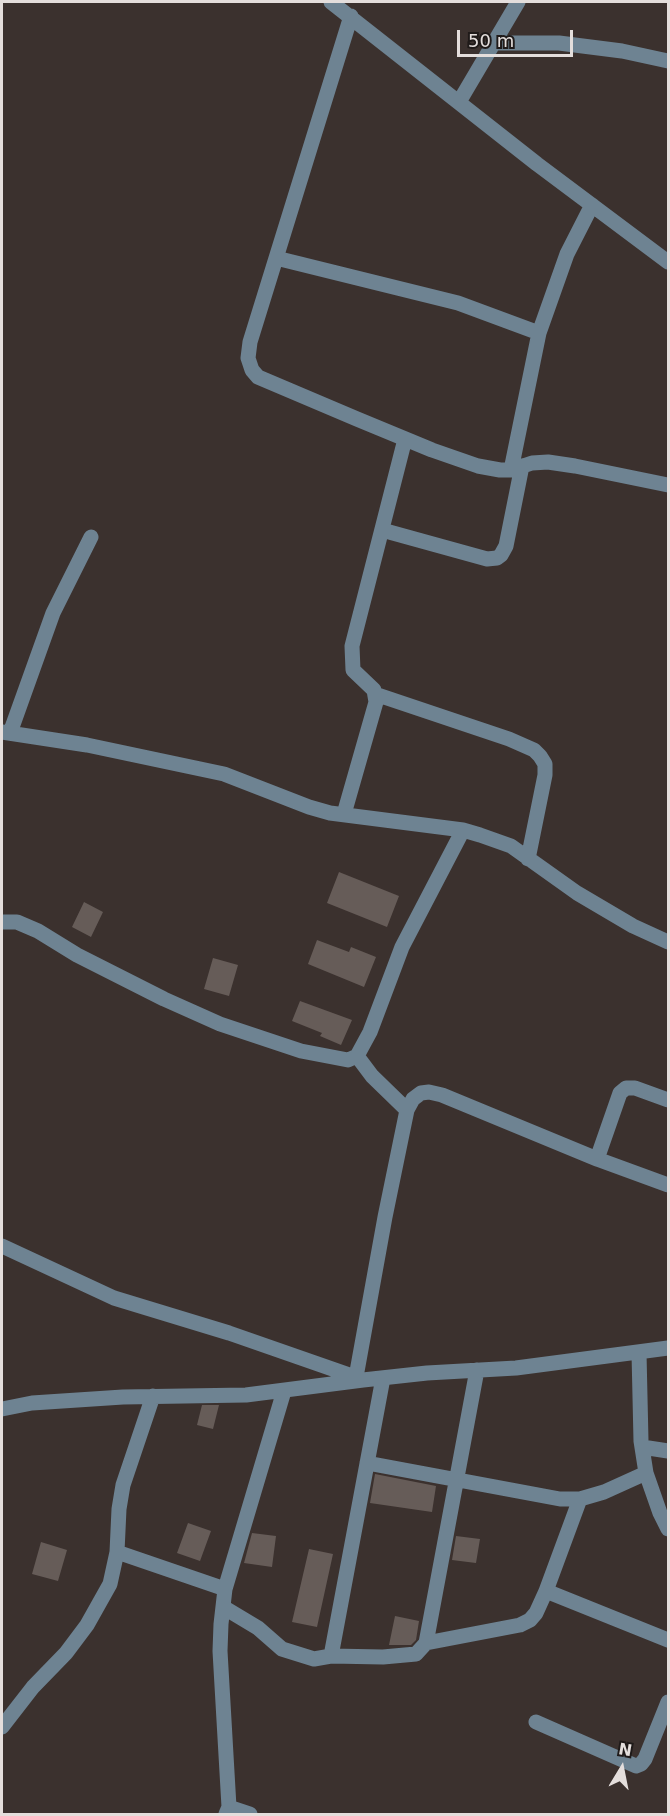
<!DOCTYPE html>
<html>
<head>
<meta charset="utf-8">
<style>
	body { margin:0 }
	#map { position:relative; width:670px; height:1816px; overflow:hidden; background:#3b312e; font-family:"DejaVu Sans",sans-serif }
	canvas { display:block }
	.frame { position:absolute; inset:0; border:3px solid #e4dedc; pointer-events:none }
	.north { position:absolute; left:592px; top:1738px; width:60px; height:60px; -webkit-text-stroke:4px #1f1a19; paint-order:stroke; rotate:10deg; font-size:16px; font-weight:700; line-height:24px; text-align:center; color:#e4dedc }
	.north::after { content:''; display:block; margin:auto; width:21px; height:27px; background:#e4dedc; clip-path:polygon(50% 0,100% 100%,50% 72%,0 100%) }
	.scale { position:absolute; left:457px; top:30px; width:116px; height:27px; box-sizing:border-box; border:3px solid #e4dedc; border-top:0; padding-left:8px; font-size:18px; line-height:21px; white-space:nowrap; color:#e4dedc; -webkit-text-stroke:4px #1f1a19; paint-order:stroke }
</style>
</head>
<body>
<div id="map">
<canvas width="670" height="1816"></canvas>
<div class="frame"></div>
<div class="north">N</div>
<div class="scale">50 m</div>
</div>
<script>
const c = document.querySelector('canvas').getContext('2d');
c.lineJoin = 'round';
function fill(path, color) {
  c.fillStyle = color;
  c.fill(path, 'evenodd');
}
function toPath(rows) {
  const path = new Path2D();
  for (const r of rows) {
    path.moveTo(r[0], r[1]);
    for (let i = 2; i < r.length; i += 2) path.lineTo(r[i], r[i + 1]);
  }
  return path;
}
function trace(path, color, width, dash) {
  c.strokeStyle = color;
  c.lineWidth = width;
  c.lineCap = dash ? 'butt' : 'round';
  c.setLineDash(dash || []);
  c.stroke(path);
}
fill(toPath([
	[339,872,399,896,387,927,327,903],
	[84,902,103,912,91,937,72,927],
	[317,940,349,952,351,947,376,957,364,987,308,964],
	[213,958,238,965,229,996,204,989],
	[300,1001,352,1020,341,1045,320,1036,322,1033,292,1021],
	[202,1405,219,1405,213,1429,197,1425],
	[375,1474,436,1486,432,1512,370,1503],
	[188,1523,211,1531,200,1561,177,1553],
	[252,1533,276,1536,272,1567,244,1563],
	[456,1536,480,1539,476,1563,452,1560],
	[41,1542,67,1550,58,1581,32,1574],
	[309,1549,333,1554,317,1627,292,1622],
	[395,1616,419,1621,416,1640,411,1645,389,1645]
]), '#665c58');
trace(toPath([
	[331,2,537,164,668,262],
	[351,16,250,342,248,358,252,370,258,377,357,419,432,450,478,466,500,470,511,470,532,463,548,462,575,466,668,485],
	[494,43,559,43,622,51,668,61],
	[459,102,518,2],
	[276,258,458,303,539,333],
	[511,470,539,333,567,254,592,205],
	[382,530,487,559,497,558,501,555,506,546,522,466],
	[375,694,509,739,534,750,540,756,545,764,545,775,528,859],
	[2,732,87,745,224,774,309,807,330,813,463,830,480,835,511,846,577,893,633,926,668,942],
	[10,733,53,613,91,537],
	[344,814,376,702,374,690,353,670,352,646,405,439],
	[2,922,17,922,38,931,77,955,164,999,220,1024,301,1051,348,1060,357,1056,370,1032,402,947,463,830],
	[357,1056,372,1076,407,1110],
	[597,1159,668,1185],
	[2,1246,114,1298,229,1333,361,1379],
	[639,1353,641,1441,646,1473,660,1513,668,1529],
	[356,1377,385,1217,407,1110,413,1099,421,1093,429,1092,442,1095,597,1159,620,1093,626,1088,635,1088,668,1100],
	[2,1409,32,1403,123,1397,246,1395,363,1380,427,1373,516,1368,668,1348],
	[642,1447,668,1451],
	[367,1463,560,1499,580,1499,604,1492,646,1473],
	[117,1552,225,1589],
	[546,1591,668,1640],
	[223,1607,258,1628,282,1649,314,1659,331,1656,383,1378],
	[426,1643,520,1625,530,1620,536,1613,546,1591,580,1499],
	[331,1656,383,1657,416,1654,426,1643,477,1370],
	[536,1722,636,1766,641,1764,645,1759,668,1702],
	[2,1727,33,1687,66,1653,87,1625,110,1584,117,1552,119,1509,123,1485,153,1396],
	[229,1807,250,1814],
	[226,1814,229,1807,220,1651,221,1624,225,1589,284,1391]
]), '#6e8392', 15);
</script>
</body>
</html>
